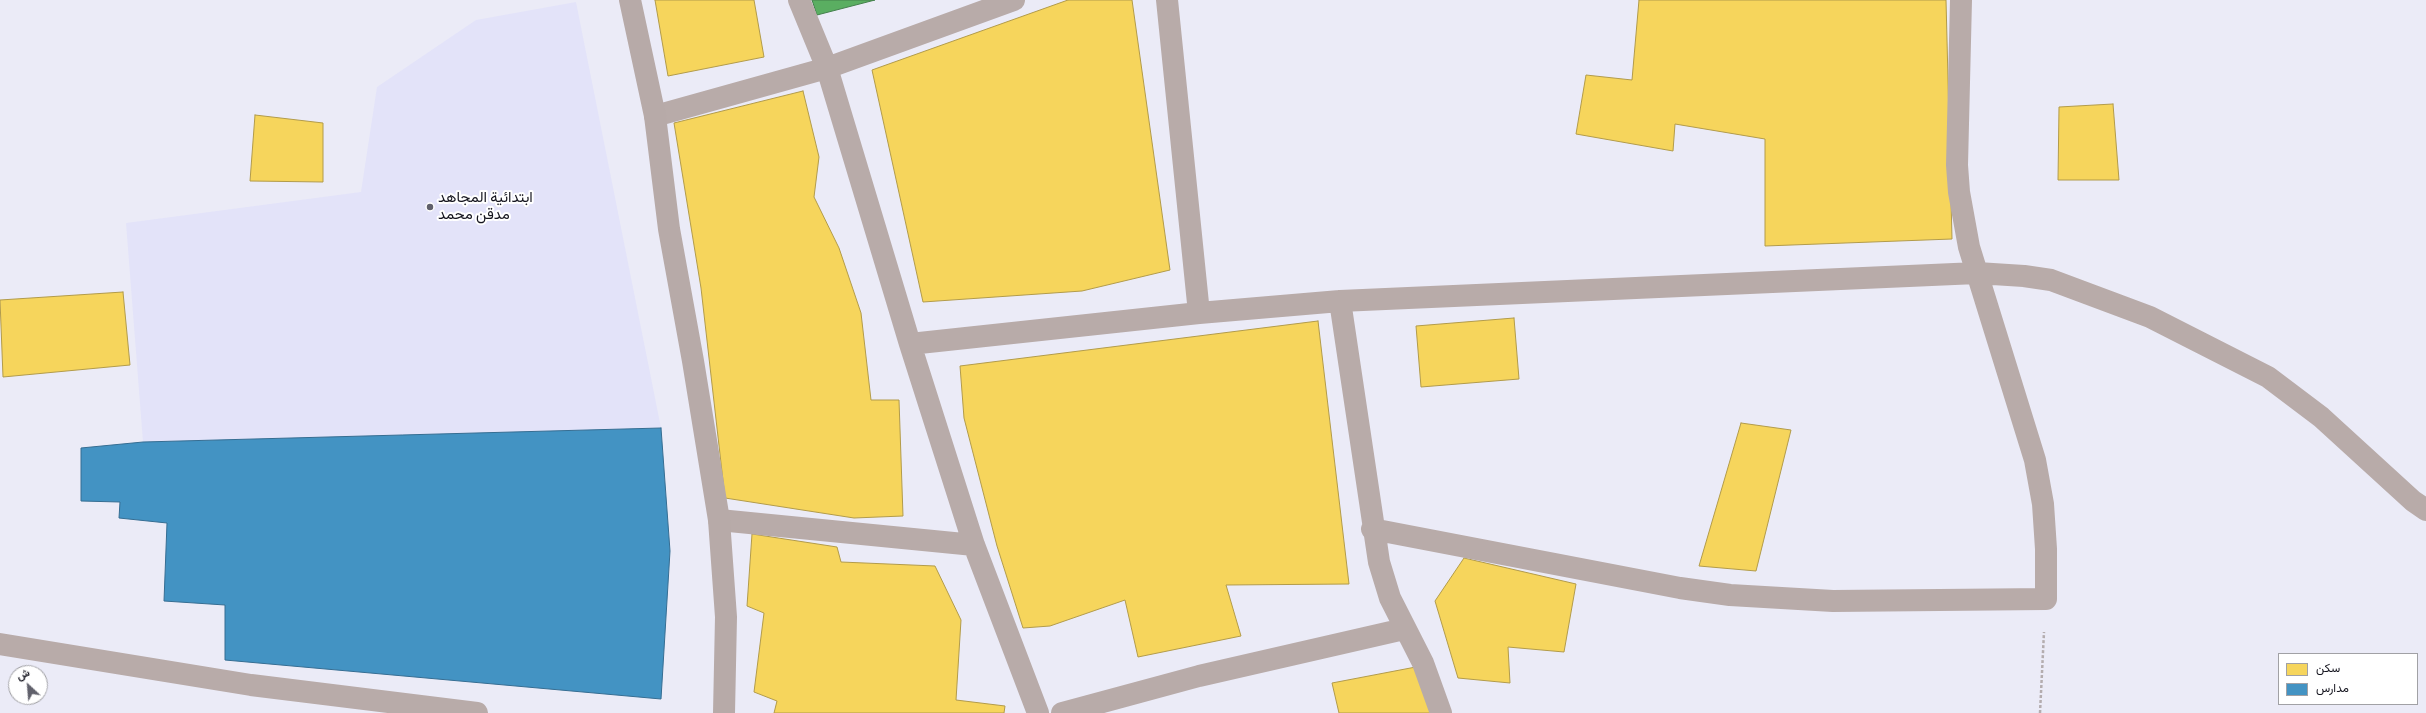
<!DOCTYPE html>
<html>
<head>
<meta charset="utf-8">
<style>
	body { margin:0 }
	#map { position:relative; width:2426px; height:713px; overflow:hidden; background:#ebebf7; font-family:Signika,Vazirmatn,sans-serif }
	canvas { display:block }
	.legend { position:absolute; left:2278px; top:653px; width:140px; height:52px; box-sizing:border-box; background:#fff; border:1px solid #a1a1a5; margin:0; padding:5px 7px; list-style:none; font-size:12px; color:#15151f }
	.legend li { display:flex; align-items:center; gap:8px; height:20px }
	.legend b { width:20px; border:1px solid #a1a1a5 }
	.north { position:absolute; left:8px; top:665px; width:40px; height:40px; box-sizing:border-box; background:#fff; border:1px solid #a1a1a5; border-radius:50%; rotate:334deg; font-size:11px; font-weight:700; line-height:16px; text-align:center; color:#15151f }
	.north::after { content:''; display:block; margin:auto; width:14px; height:18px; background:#60606b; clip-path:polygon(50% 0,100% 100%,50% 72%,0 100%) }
</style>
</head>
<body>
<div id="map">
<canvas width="2426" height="713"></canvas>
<ul class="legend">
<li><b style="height:11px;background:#f6d55c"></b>سكن</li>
<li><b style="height:11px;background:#4393c3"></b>مدارس</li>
</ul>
<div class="north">ش</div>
</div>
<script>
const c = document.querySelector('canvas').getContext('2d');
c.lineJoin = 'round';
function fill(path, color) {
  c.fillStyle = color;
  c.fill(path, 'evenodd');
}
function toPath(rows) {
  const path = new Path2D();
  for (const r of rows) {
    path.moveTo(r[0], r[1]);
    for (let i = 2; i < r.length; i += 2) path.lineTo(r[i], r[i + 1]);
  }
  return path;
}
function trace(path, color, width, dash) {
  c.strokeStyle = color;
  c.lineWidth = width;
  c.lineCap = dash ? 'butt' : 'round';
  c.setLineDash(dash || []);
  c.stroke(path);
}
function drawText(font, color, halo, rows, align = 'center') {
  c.font = font + ' Signika,Vazirmatn,sans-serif';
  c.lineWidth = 4;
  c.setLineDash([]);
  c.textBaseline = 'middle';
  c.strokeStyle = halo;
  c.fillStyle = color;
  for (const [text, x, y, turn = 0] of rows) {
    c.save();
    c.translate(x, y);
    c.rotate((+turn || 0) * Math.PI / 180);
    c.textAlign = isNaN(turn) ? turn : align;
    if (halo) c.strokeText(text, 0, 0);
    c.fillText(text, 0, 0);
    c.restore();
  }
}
fill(toPath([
	[576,2,661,428,143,442,126,223,361,192,377,87,476,20]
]), '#e3e3f9');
const homes = toPath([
	[655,0,754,0,764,57,668,76,655,0],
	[1068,0,1132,0,1170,270,1082,291,923,302,872,70,1068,0],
	[1639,0,1946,0,1952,239,1765,246,1765,139,1675,124,1673,151,1576,134,1586,75,1632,80,1639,0],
	[803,91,819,157,814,197,839,248,861,313,871,400,899,400,903,516,854,518,725,498,701,288,674,123,803,91],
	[2113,104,2119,180,2058,180,2059,107,2113,104],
	[255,115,323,123,323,182,250,181,255,115],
	[123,292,130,365,3,377,0,300,123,292],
	[1514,318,1519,379,1421,387,1416,326,1514,318],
	[1318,321,1349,584,1226,585,1241,636,1138,657,1125,600,1050,626,1023,628,997,546,964,418,960,366,1318,321],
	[1741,423,1791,430,1756,571,1699,566,1741,423],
	[752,534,837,547,841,562,935,566,961,620,956,700,1005,706,1004,713,774,713,777,701,754,692,764,613,747,606,752,534],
	[1464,558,1576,584,1564,652,1508,647,1510,683,1458,678,1435,601,1464,558],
	[1421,666,1432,713,1339,713,1332,683,1421,666]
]);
fill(homes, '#f6d55c');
trace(homes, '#b29b4a', 1);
const schools = toPath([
	[661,428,670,551,661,699,225,660,225,605,164,601,167,523,119,518,120,502,81,501,81,448,143,442,661,428]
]);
fill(schools, '#4393c3');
trace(schools, '#356d92', 1);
const public = toPath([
	[812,0,875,0,817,15,812,0]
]);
fill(public, '#5aae61');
trace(public, '#45804d', 1);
trace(toPath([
	[2040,713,2044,632]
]), '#b4adaf', 2.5, [3, 2]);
trace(toPath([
	[799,0,827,68,910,344,974,545,1038,713],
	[1167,0,1199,313],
	[655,116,827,68,1014,0],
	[1340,301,1379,562,1390,598,1423,663,1441,713],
	[910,344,1199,313,1340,301,1977,273,2024,276,2051,280,2150,317,2268,377,2321,417,2413,501,2426,510],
	[719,520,974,545],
	[1372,529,1680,588,1730,595,1833,601,2046,599,2046,549,2043,504,2035,460,1969,247,1959,192,1957,165,1961,0],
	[0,644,251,685,477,713],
	[1062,713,1199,676,1404,629]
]), '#b8aba9', 22);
trace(toPath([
	[630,0,655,116,669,229,693,361,719,520,726,617,724,713]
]), '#b7aaa8', 22);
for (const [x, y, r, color] of [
	[430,207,4,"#60606b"]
]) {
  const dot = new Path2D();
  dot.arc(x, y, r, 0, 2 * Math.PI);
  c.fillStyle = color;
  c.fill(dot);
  trace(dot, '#fff', 1.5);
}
drawText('15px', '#15151f', '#fff', [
	["ابتدائية المجاهد",438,198],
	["مدقن محمد",438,215]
], 'left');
</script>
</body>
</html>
